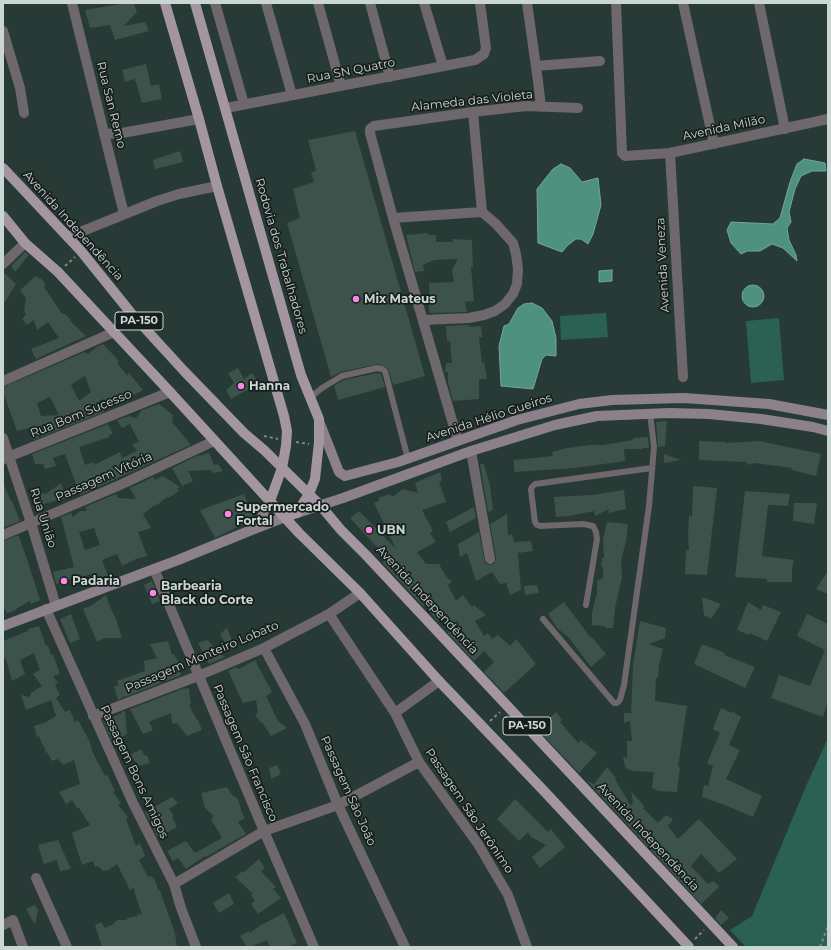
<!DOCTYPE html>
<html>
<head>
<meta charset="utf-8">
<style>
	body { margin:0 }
	#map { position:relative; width:831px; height:950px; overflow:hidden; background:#273a35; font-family:Montserrat,sans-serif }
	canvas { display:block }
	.frame { position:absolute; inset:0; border:4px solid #cad6d2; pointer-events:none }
</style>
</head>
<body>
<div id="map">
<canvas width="831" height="950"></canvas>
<div class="frame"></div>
</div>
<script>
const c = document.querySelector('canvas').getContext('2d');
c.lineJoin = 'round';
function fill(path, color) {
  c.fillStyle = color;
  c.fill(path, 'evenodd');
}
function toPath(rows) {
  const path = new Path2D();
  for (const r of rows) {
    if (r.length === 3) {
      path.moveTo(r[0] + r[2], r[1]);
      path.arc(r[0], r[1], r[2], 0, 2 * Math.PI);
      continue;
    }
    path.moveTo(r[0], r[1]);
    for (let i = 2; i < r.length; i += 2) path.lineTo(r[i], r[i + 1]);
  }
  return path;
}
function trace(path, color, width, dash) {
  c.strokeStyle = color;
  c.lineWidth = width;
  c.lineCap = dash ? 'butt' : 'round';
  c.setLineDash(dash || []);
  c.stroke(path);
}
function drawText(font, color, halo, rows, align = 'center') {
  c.font = font + ' Montserrat,sans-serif';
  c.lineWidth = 3.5;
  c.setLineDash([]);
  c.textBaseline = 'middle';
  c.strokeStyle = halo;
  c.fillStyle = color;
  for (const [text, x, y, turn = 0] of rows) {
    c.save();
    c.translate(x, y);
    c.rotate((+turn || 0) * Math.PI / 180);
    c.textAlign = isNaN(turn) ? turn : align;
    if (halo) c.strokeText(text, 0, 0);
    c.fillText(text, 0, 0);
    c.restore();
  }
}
fill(toPath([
	[606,313,608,337,561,340,560,316],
	[779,318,784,380,751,383,746,321],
	[828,738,828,947,746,947,730,930,752,916,806,786]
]), '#2b6152');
const water = toPath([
	[804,159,825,163,826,171,812,171,801,176,795,189,789,212,791,222,787,228,789,240,796,255,797,261,783,248,772,244,760,251,747,251,741,254,731,243,727,230,731,222,773,224,780,218,790,182,797,164,804,159],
	[561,164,570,168,582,182,598,178,601,205,593,234,588,244,581,239,576,239,568,245,562,252,538,243,537,189,553,169,561,164],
	[612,270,612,281,599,282,599,271,612,270],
	[753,296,11],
	[532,303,542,308,552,321,556,338,556,356,546,355,542,359,533,389,501,386,499,346,504,326,509,324,518,308,524,304,532,303]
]);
fill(water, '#4f917f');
trace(water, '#74a698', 1);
fill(toPath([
	[126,3,134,3,137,12,124,26,145,22,149,31,115,40,110,25,90,28,85,10],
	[146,64,151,86,159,84,162,99,142,103,135,79,125,82,122,70],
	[355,131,425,376,393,385,388,368,378,364,341,372,331,377,287,223,300,218,293,189,314,182,311,173,316,170,308,140],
	[180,151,183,162,155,169,153,160],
	[428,233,428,235,436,235,436,242,453,242,452,239,472,240,473,267,471,267,474,301,465,302,467,312,430,313,428,304,430,305,429,283,454,282,452,270,458,259,434,260,423,265,424,271,415,272,406,235],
	[25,252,29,255,15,272,11,266],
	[3,272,16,284,3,305],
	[36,276,40,279,41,278,46,285,44,287,62,314,64,313,71,320,70,321,86,336,36,359,31,349,59,338,48,322,37,330,34,320,27,325,22,319,26,315,24,310,26,298,20,290],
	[469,325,469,327,481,326,482,337,479,337,482,363,484,362,487,379,479,379,479,399,453,401,448,383,448,372,445,372,446,363,452,363,450,341,447,341,446,326],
	[103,344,119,361,117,363,127,375,129,373,143,390,110,408,104,399,99,401,104,412,33,440,29,428,17,431,3,392,3,387,85,352,88,354,98,346],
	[85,376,91,392,79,401,71,385],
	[50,397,59,415,41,416,37,403],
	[238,368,244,379,252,373,259,383,231,399,226,390,234,383,228,373],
	[377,373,381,374,385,387,338,400,334,386,344,380],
	[159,404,173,415,172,422,191,445,80,495,65,454,53,458,56,466,45,469,43,464,35,464,32,454,108,424,113,434,109,435,109,437,79,447,85,465,93,462,94,465,120,452,122,458,137,451,132,444,139,442,130,424,122,428,117,420,129,416,136,418,142,410],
	[667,421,665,446,658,447,656,422],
	[648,437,649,448,642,448,642,449,624,449,625,461,575,468,514,472,514,460,553,456,552,452,567,448,590,445,603,445,633,440,633,438],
	[699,441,726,442,726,443,759,441,821,454,816,476,792,470,792,468,755,463,748,465,747,462,699,460],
	[209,453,214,465,218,464,223,471,213,473,211,470,188,471,193,481,182,486,172,468,199,455,199,456],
	[664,454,681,460,664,463],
	[480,464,484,464,490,486,493,510,488,512],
	[440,472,442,481,439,482,446,502,422,510,433,531,430,533,436,542,417,552,426,564,439,564,445,575,452,582,448,585,456,601,463,595,472,607,474,605,486,615,475,621,484,636,488,633,492,639,498,635,510,646,516,639,536,664,504,693,484,672,494,662,484,651,474,661,448,633,444,615,437,621,425,605,423,606,382,562,388,559,350,518,359,511,396,549,374,503,379,501,378,498,390,494,392,497,403,489,418,493,415,483],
	[163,476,180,487,177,489,179,491,168,498,167,497,156,506,155,505,143,514,151,528,138,532,147,556,136,559,122,566,117,554,102,560,108,576,98,578,97,573,71,579,56,584,53,572,74,567,61,517,71,513,73,517,80,511,87,511,85,507,116,494,118,498,136,499,130,488,153,477,155,480],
	[94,528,100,545,85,550,79,532],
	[3,483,11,501,12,501,20,521,3,528],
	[61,483,66,498,40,505,34,490,42,493,46,494],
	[693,486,717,488,707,575,685,574,686,550,689,550,688,534,689,516,692,517],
	[624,490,626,509,608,513,609,509,595,516,594,511,569,516,556,517,554,497,592,495],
	[745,491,790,494,788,506,768,505,762,556,794,560,792,569,792,582,767,582,767,579,735,577],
	[244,494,254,517,252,520,215,538,200,510],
	[794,503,817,503,814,524,793,521],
	[474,507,476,518,450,532,446,522],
	[507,514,508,535,512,534,514,542,531,541,533,551,518,553,521,590,510,595,506,583,500,584,492,572,476,581,467,553,460,557,458,544,479,532,485,563,488,565,494,564,496,558,490,524],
	[607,522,628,524,626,541,621,561,622,577,615,608,613,628,606,628,604,626,592,625,592,613,596,596,597,597,597,581,603,578,603,568,601,566,602,558,604,558,603,540],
	[16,536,19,536,28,562,40,600,31,604,30,601,16,609,16,610,7,613,3,607,3,541],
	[828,571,828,594,816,589],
	[152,581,160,601,152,604,144,585],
	[537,585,539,593,525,595,524,586],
	[106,595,110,607,116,619,122,638,104,638,97,642,83,609,92,605],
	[702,597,721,604,711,619,704,615],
	[564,602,591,638,591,636,606,654,591,667,569,638,557,628,548,614],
	[748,602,761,610,763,605,781,612,767,641,750,633,749,635,737,630],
	[71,614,80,639,70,643,60,619],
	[807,614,828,624,828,701,823,717,771,698,779,675,810,686,825,650,797,636],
	[640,621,666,628,665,638,649,644,663,649,659,665,658,678,656,678,655,701,687,706,678,767,680,767,677,792,659,791,652,788,654,772,634,771,626,769,623,757,627,758,627,741,632,741,630,721,624,723,624,713,631,713,633,665],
	[39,626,46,646,48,645,51,655,53,654,60,674,53,676,58,683,55,685,60,695,56,698,65,712,70,710,75,722,78,720,89,740,93,753,105,776,107,774,115,791,113,792,121,803,118,805,128,817,126,819,136,846,140,843,145,856,139,860,148,877,151,876,155,880,158,889,160,891,175,933,177,947,102,947,95,925,101,922,105,928,113,924,117,920,127,920,127,918,138,916,137,914,142,915,135,894,134,888,130,890,117,864,109,870,103,871,98,866,95,867,93,861,82,865,72,833,90,825,79,808,77,808,72,800,66,804,59,792,80,784,74,760,63,765,58,759,52,761,47,752,46,753,44,746,43,746,39,736,37,737,34,726,44,723,56,716,51,700,26,710,21,695,30,697,31,693,42,686,33,674,40,670,34,653,20,660,25,674,12,681,6,659,5,659,3,655,3,641,28,631,28,629],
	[227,628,236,649,228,649,220,634],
	[207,640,225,657,209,664,198,643],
	[168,641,172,655,174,654,178,661,181,675,125,697,124,695,124,697,118,700,114,687,119,685,117,681,145,671,144,661,157,658,150,644],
	[702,644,725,653,724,655,755,667,745,688,694,664],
	[255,660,272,692,266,696,278,721,287,728,271,736,262,722,261,723,255,715,258,712,256,700,243,703,228,671,236,667,239,669],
	[185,688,185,689,189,688,191,704,189,705,197,720,198,720,202,730,187,736,177,723,172,724,171,713,149,722,153,730,143,734,130,709],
	[721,708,732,713,732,711,741,717,729,745,740,750,726,779,762,796,753,817,725,805,702,797,704,785,708,786,713,766,707,763,720,733,713,729],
	[125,711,127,734,113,742,103,721,122,713,121,712],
	[556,712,562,720,560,722,578,743,581,740,597,753,579,773,537,729],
	[141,749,145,756,147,755,150,763,139,766,130,755],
	[277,765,281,774,271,779,269,768],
	[607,767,616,778,615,779,631,806,633,802,631,791,644,806,643,808,658,823,666,815,673,819,668,826,678,839,699,819,737,859,719,873,701,854,691,866,708,884,714,881,719,887,701,904,587,781,594,784],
	[227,787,232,795,238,799,242,813,245,818,238,822,246,834,206,857,205,856,186,869,178,858,173,861,167,851,186,841,195,853,222,838,211,819,214,816,205,808,201,793],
	[172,797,178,803,169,809,174,816,172,817,177,827,158,838,145,812],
	[515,799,548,832,551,829,565,847,540,868,532,857,546,845,531,837,528,832,519,841,497,819],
	[58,840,71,869,60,871,57,860,44,864,38,845],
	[259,859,265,868,261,871,276,887,273,889,281,898,258,914,251,904,255,901,251,895,253,894,235,877,243,871,244,872],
	[229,893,234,904,219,913,213,903],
	[35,905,38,910,35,925,26,909],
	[721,910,729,918,721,925,715,918],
	[284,913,297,943,288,947,270,947,267,940,250,947,247,947,240,936,249,931,250,933,261,925]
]), '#3e524c');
trace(toPath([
	[65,266,75,257],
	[264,436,278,439],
	[296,442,309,444],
	[490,721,500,712],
	[695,939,704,930],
	[820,947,828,926]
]), '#7a8a85', 2, [3, 3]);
trace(toPath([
	[311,397,322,388,342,376,377,368,382,369,385,371,408,459],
	[586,605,597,539,596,532,593,526,583,524,540,526,537,525,535,522,531,490,532,487,535,484,652,468],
	[543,619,614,703,617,703,620,700,624,685,649,506,654,447,650,413]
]), '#6e676c', 6);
trace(toPath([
	[72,3,124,214],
	[215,3,244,104],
	[266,3,292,95],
	[318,3,341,86],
	[370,3,390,77],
	[424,3,443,66],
	[527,3,538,81,541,107],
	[616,3,622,153,625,156,670,153,828,119],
	[683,3,714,144],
	[759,3,785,129],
	[3,31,20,88,24,113],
	[536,66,600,61],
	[226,108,475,60,484,54,486,48,480,3],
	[473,112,482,212],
	[104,134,122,133,199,119],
	[670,153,683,377],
	[393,218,482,212],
	[68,237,157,201,179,194,217,186],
	[3,264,25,243],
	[423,320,469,318,484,315,495,311,505,304,513,294,517,284,518,269,516,254,513,243,496,224,482,212],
	[3,381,114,332],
	[3,438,31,523,56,606],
	[458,441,393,218,370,133,370,129,374,126,473,112,526,106,578,108],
	[471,451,490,559],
	[3,459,170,392],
	[3,535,120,485,214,441],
	[154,569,264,831,314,947],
	[46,609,133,803,174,884,181,908,196,947],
	[329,614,395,713,419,762,478,844,508,895,527,947],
	[264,648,305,724,338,805,405,947],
	[395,713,439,681],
	[93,716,198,676,264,648,329,614,360,593],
	[36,878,67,947],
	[174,884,264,831,338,805,419,762],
	[3,925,13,920,23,947]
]), '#6e676c', 10);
trace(toPath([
	[319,421,339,472,345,476,398,462,517,420,579,404,612,400,684,398,769,404,828,415],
	[297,513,343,498,471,451,555,425,597,416,669,413,709,414,761,419,813,427,828,431],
	[254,529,266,510,270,501],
	[3,626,178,560,254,529,285,517]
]), '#8c818a', 10);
trace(toPath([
	[165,3,199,119,217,186,284,416,287,431,286,446,282,468,270,501],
	[195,3,301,375,319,419,319,442,315,479,309,494,297,513,285,517],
	[3,168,81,251,131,313,184,371,244,433,264,450,320,505,341,530,366,555,733,947],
	[3,216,25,243,58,272,170,392,299,533,360,593,439,681,544,791,689,947]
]), '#a496a0', 10);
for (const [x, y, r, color] of [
	[356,299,4,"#fb87e5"],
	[241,386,4,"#fb87e5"],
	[228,514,4,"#fb87e5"],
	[369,530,4,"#fb87e5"],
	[64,581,4,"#fb87e5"],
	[153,593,4,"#fb87e5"]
]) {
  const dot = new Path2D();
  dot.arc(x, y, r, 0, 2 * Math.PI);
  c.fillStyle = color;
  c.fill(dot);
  trace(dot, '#171f1d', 1.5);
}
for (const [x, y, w] of [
	[139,321,48],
	[527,726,48]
]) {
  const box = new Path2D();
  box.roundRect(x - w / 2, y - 9, w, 18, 3);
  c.fillStyle = '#171f1d';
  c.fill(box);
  trace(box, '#cad6d2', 1);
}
drawText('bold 11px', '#cad6d2', null, [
	["PA-150",139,321],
	["PA-150",527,726]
]);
drawText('12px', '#cad6d2', '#171f1d', [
	["Rua SN Quatro",351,71,-11],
	["Alameda das Violeta",472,101,-6],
	["Rua San Remo",111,105,76],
	["Avenida Milão",724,128,-12],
	["Avenida Independência",73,226,48],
	["Rodovia dos Trabalhadores",281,256,74],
	["Avenida Veneza",663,265,-93],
	["Rua Bom Sucesso",81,414,-22],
	["Avenida Hélio Gueiros",489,418,-18],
	["Passagem Vitória",104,477,-24],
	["Rua União",43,518,72],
	["Avenida Independência",427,600,47],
	["Passagem Monteiro Lobato",202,657,-23],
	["Passagem São Francisco",245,753,67],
	["Passagem Bons Amigos",134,772,65],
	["Passagem São João",348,791,66],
	["Passagem São Jerônimo",469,811,56],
	["Avenida Independência",648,837,47]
]);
drawText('bold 12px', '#cad6d2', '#171f1d', [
	["Mix Mateus",364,299],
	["Hanna",249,386],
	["Supermercado",236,507],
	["Fortal",236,521],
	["UBN",377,530],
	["Padaria",72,581],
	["Barbearia",161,586],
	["Black do Corte",161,600]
], 'left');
</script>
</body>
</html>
